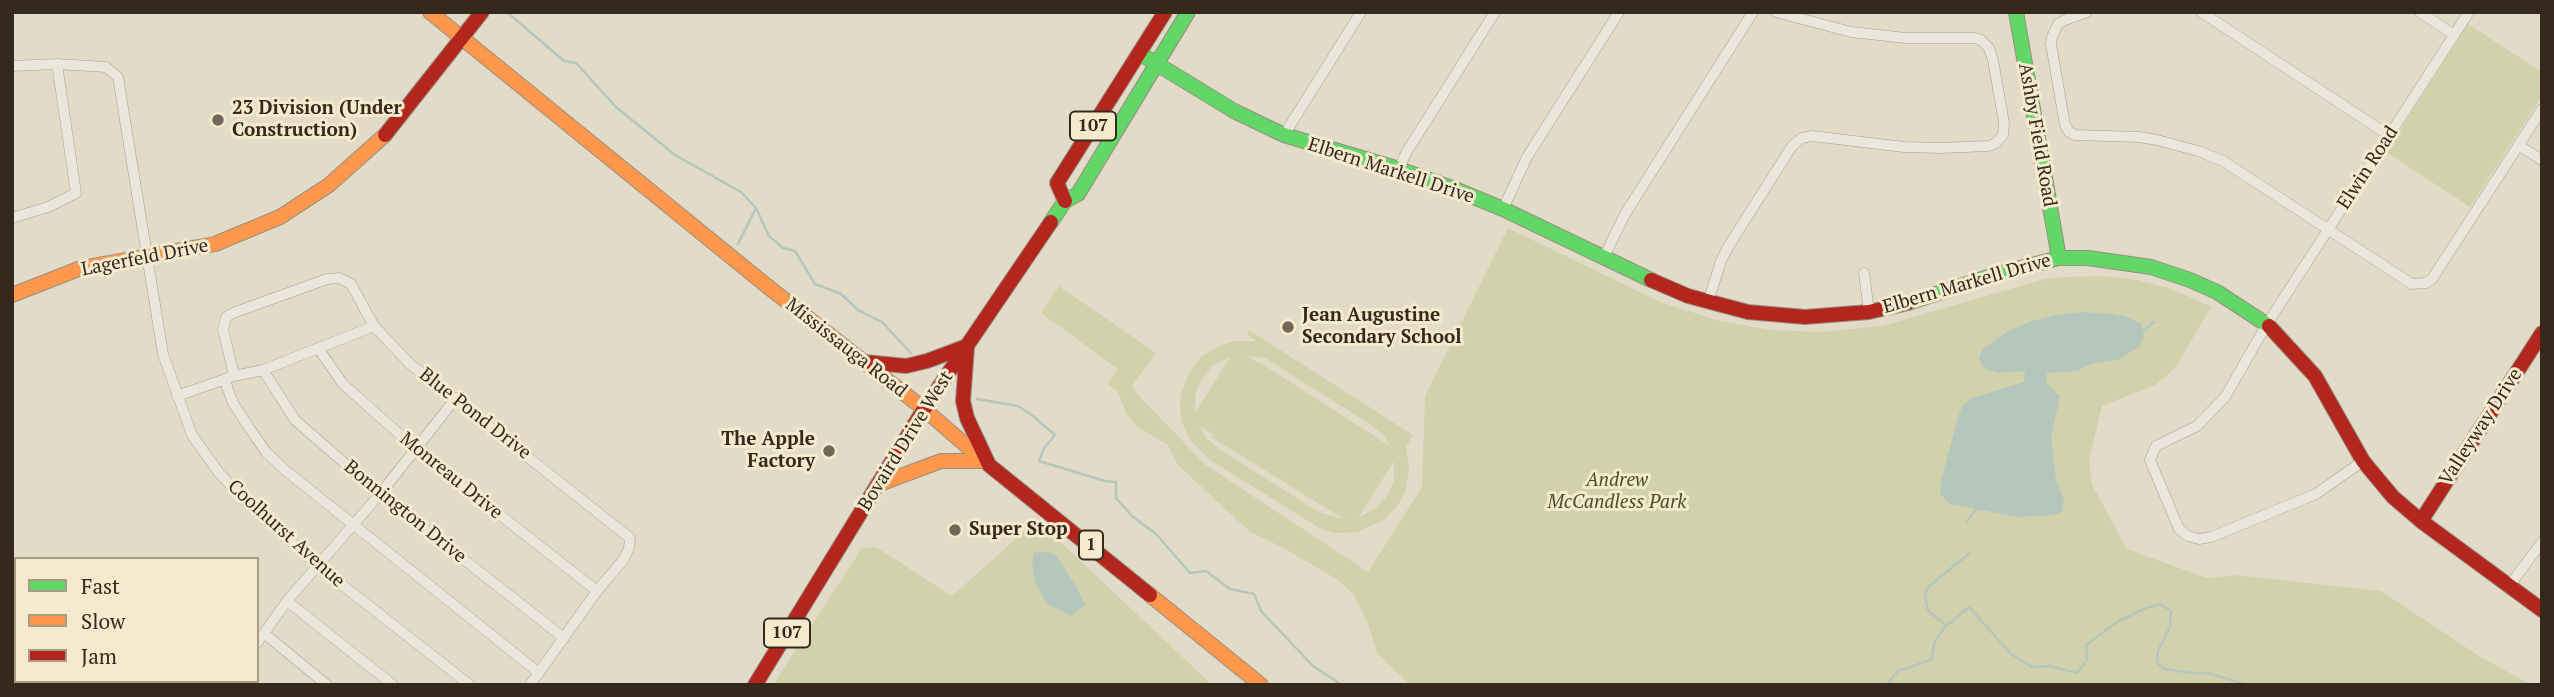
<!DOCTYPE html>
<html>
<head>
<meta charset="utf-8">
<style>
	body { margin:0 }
	#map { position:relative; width:2554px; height:697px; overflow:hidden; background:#e2dbc8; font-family:"PT Serif",serif }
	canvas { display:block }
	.frame { position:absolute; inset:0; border:14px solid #35281c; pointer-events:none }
	.legend { position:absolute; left:14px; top:557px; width:245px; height:126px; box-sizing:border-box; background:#f5eace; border:2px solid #a89c87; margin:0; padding:9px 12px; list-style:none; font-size:21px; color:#35281c }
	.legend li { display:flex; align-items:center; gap:14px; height:35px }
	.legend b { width:35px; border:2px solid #a89c87 }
</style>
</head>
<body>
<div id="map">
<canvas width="2554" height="697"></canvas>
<div class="frame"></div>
<ul class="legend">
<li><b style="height:9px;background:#63d668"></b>Fast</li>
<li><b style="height:9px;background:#ff974d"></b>Slow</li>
<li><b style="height:9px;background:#b3261e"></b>Jam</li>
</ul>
</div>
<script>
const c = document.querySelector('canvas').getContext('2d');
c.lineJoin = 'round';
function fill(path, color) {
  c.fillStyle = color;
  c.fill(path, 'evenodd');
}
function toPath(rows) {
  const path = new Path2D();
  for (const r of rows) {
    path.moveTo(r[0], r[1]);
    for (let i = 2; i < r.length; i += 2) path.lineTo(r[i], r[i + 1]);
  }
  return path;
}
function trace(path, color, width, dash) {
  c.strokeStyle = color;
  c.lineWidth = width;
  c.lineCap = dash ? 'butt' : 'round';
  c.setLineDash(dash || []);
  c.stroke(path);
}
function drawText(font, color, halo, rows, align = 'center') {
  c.font = font + ' "PT Serif",serif';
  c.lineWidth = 6;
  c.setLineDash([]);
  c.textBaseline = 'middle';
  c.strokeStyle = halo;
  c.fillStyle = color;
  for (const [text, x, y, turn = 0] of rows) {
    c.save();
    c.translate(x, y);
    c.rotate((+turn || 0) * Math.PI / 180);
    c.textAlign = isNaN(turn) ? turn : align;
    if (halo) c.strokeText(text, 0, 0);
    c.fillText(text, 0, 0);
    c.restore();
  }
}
fill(toPath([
	[2468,24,2542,72,2542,96,2470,207,2386,152],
	[1508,228,1660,302,1720,321,1770,330,1823,332,1883,326,2045,279,2069,277,2102,276,2138,280,2168,288,2195,299,2211,307,2175,368,2155,385,2102,406,2089,460,2092,485,2127,549,2207,578,2235,575,2381,591,2482,658,2532,685,1410,685,1377,653,1368,624,1354,595,1341,582,1282,547,1250,532,1178,465,1168,445,1138,427,1127,415,1118,392,1108,384,1118,369,1041,313,1059,286,1156,353,1132,386,1139,396,1206,465,1368,572,1422,487,1425,396],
	[1249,330,1413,435,1406,447,1409,470,1405,491,1399,504,1385,519,1358,532,1337,533,1323,530,1210,460,1190,440,1182,421,1180,407,1181,393,1189,373,1202,356,1221,345,1235,341,1256,341,1247,334],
	[1245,355,1267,359,1371,425,1384,436,1390,446,1259,362,1258,363],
	[1230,357,1195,413,1195,396,1201,380,1212,366],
	[1199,426,1213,434,1211,437,1344,519,1320,513,1221,450,1207,439],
	[1394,461,1394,480,1387,496,1375,509,1359,517],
	[1037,520,1212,685,773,685,862,548,876,547,952,596]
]), '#d1d2ab');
fill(toPath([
	[2081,312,2114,314,2130,318,2141,324,2144,336,2140,346,2120,359,2091,364,2077,371,2047,373,2046,383,2060,396,2051,437,2056,479,2064,500,2061,512,2054,515,2018,517,1950,504,1940,494,1941,480,1959,414,1963,405,1972,398,2024,382,2025,371,1997,373,1984,368,1979,360,1982,349,2008,331,2032,321,2056,315],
	[1041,551,1056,555,1078,590,1085,605,1071,616,1046,603,1035,582,1032,565,1034,553]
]), '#b5c7bc');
trace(toPath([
	[507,12,564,61,576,63,616,107,675,155,741,192,756,208,769,236,783,248,795,251,815,284,841,294,858,310,882,322,911,353],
	[738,244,756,208],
	[2143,331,2154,322],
	[977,399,1018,406,1033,416,1055,435,1044,448,1039,461,1105,481,1116,482,1116,498,1132,516,1156,534,1190,573,1206,571,1230,589,1254,594,1261,611,1313,666,1342,685],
	[1967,521,1977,508],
	[1946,626,1928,610,1925,596,1928,587,1970,553],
	[1886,685,1898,671,1931,660,1935,641,1946,626,1969,607,2011,654,2032,667,2050,666,2077,673,2087,660,2086,645,2117,622,2146,608,2161,604,2171,611,2170,627,2158,651,2157,663,2164,669,2193,673,2208,673,2248,685]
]), '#b5c7bc', 2.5);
const street = toPath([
	[2087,12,2065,20,2058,24,2052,37,2051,44,2065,125,2069,132,2075,135,2139,137,2157,140,2198,151,2223,161,2412,284,2426,283,2432,279,2542,109],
	[2201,12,2390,136],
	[2420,12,2454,35],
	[12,66,57,64,106,67,118,77,163,354,192,435,219,473,248,503,318,566,470,685],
	[1284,135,1361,12],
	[2518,145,2542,160],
	[1399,169,1406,153,1495,12],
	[1503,209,1527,157,1619,12],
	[12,218,48,207,76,193,57,64],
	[1604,257,1625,214,1753,12],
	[1864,273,1869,312],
	[1708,302,1721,261,1728,247,1792,146,1802,138,1812,136,1904,147,1941,148,1989,146,1996,143,2003,135,2004,123,1993,60,1989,48,1981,40,1975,38,1906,38,1851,32,1776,12],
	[318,348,343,384,416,449,597,591],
	[263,370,295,420,380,494,564,638],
	[234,376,223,329,226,317,233,313,327,279,339,278,351,284,374,326,410,364,630,538,629,548,624,559,597,591,530,685],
	[225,381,233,403,250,429,266,452,285,470,539,673],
	[177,396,234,376,263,370,374,326],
	[2363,461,2316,494,2211,537,2199,539,2188,536,2179,529,2150,460,2156,446,2197,426,2225,397,2267,324,2469,12],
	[2509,586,2542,542],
	[287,601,393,685],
	[265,634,327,685],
	[257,643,287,601,380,494,456,398],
	[223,685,225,681]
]);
const fast = toPath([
	[2016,12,2059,258],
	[1139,53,1234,111,1284,135,1399,169,1452,188,1503,209,1651,280],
	[1051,222,1065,201,1078,194,1188,12],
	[1908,303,1994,275,2059,258,2088,258,2151,267,2190,280,2217,292,2269,326]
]);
const slow = toPath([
	[430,12,767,286,924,409],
	[12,295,81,268,215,244,280,217,329,185,385,135],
	[924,409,984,461],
	[877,485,941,461,984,461],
	[1150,595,1261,685]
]);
const jam = toPath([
	[385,135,482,12],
	[1065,201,1057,183,1165,12],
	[1651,280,1688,296,1748,312,1805,317,1869,312,1908,303],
	[2269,326,2315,376,2363,461,2393,497,2421,521,2542,610],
	[967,348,963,401,967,418,989,465,1150,595],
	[865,362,906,366,927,361,967,346],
	[2421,521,2542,333],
	[755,685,924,409,1051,222]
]);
trace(street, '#a7a092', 11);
trace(fast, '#978f82', 16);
trace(slow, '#978f82', 16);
trace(jam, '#978f82', 16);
trace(street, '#eae6db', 10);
trace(fast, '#63d668', 14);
trace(slow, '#ff974d', 14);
trace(jam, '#b3261e', 14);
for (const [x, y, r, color] of [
	[218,120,7,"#726758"],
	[1288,327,7,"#726758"],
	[829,451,7,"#726758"],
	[955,530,7,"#726758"]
]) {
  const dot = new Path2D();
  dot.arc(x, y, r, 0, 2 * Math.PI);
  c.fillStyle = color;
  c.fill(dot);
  trace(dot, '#f5eace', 2.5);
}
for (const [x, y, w] of [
	[1093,126,46],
	[1091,545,24],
	[787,633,46]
]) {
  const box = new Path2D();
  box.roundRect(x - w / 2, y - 14.5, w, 29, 5);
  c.fillStyle = '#f5eace';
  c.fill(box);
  trace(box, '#35281c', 2);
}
drawText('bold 18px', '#35281c', null, [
	["107",1093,126],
	["1",1091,545],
	["107",787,633]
]);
drawText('bold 19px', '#35281c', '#f5eace', [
	["23 Division (Under",232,109],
	["Construction)",232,131],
	["Jean Augustine",1302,316],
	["Secondary School",1302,338],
	["The Apple",815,440,"right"],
	["Factory",815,462,"right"],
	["Super Stop",969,530]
], 'left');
drawText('19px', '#35281c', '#f5eace', [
	["Ashby Field Road",2037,135,80],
	["Elwin Road",2368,168,-57],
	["Elbern Markell Drive",1391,171,18],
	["Lagerfeld Drive",145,258,-11],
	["Elbern Markell Drive",1967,284,-16],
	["Mississauga Road",846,348,38],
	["Blue Pond Drive",475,414,38],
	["Valleyway Drive",2481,427,-57],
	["Bovaird Drive West",906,441,-58],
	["Monreau Drive",451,476,39],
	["Bonnington Drive",405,512,39],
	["Coolhurst Avenue",286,534,42]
]);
drawText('italic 19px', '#455122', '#f5eace', [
	["Andrew",1617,481],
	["McCandless Park",1617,503]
]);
</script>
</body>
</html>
